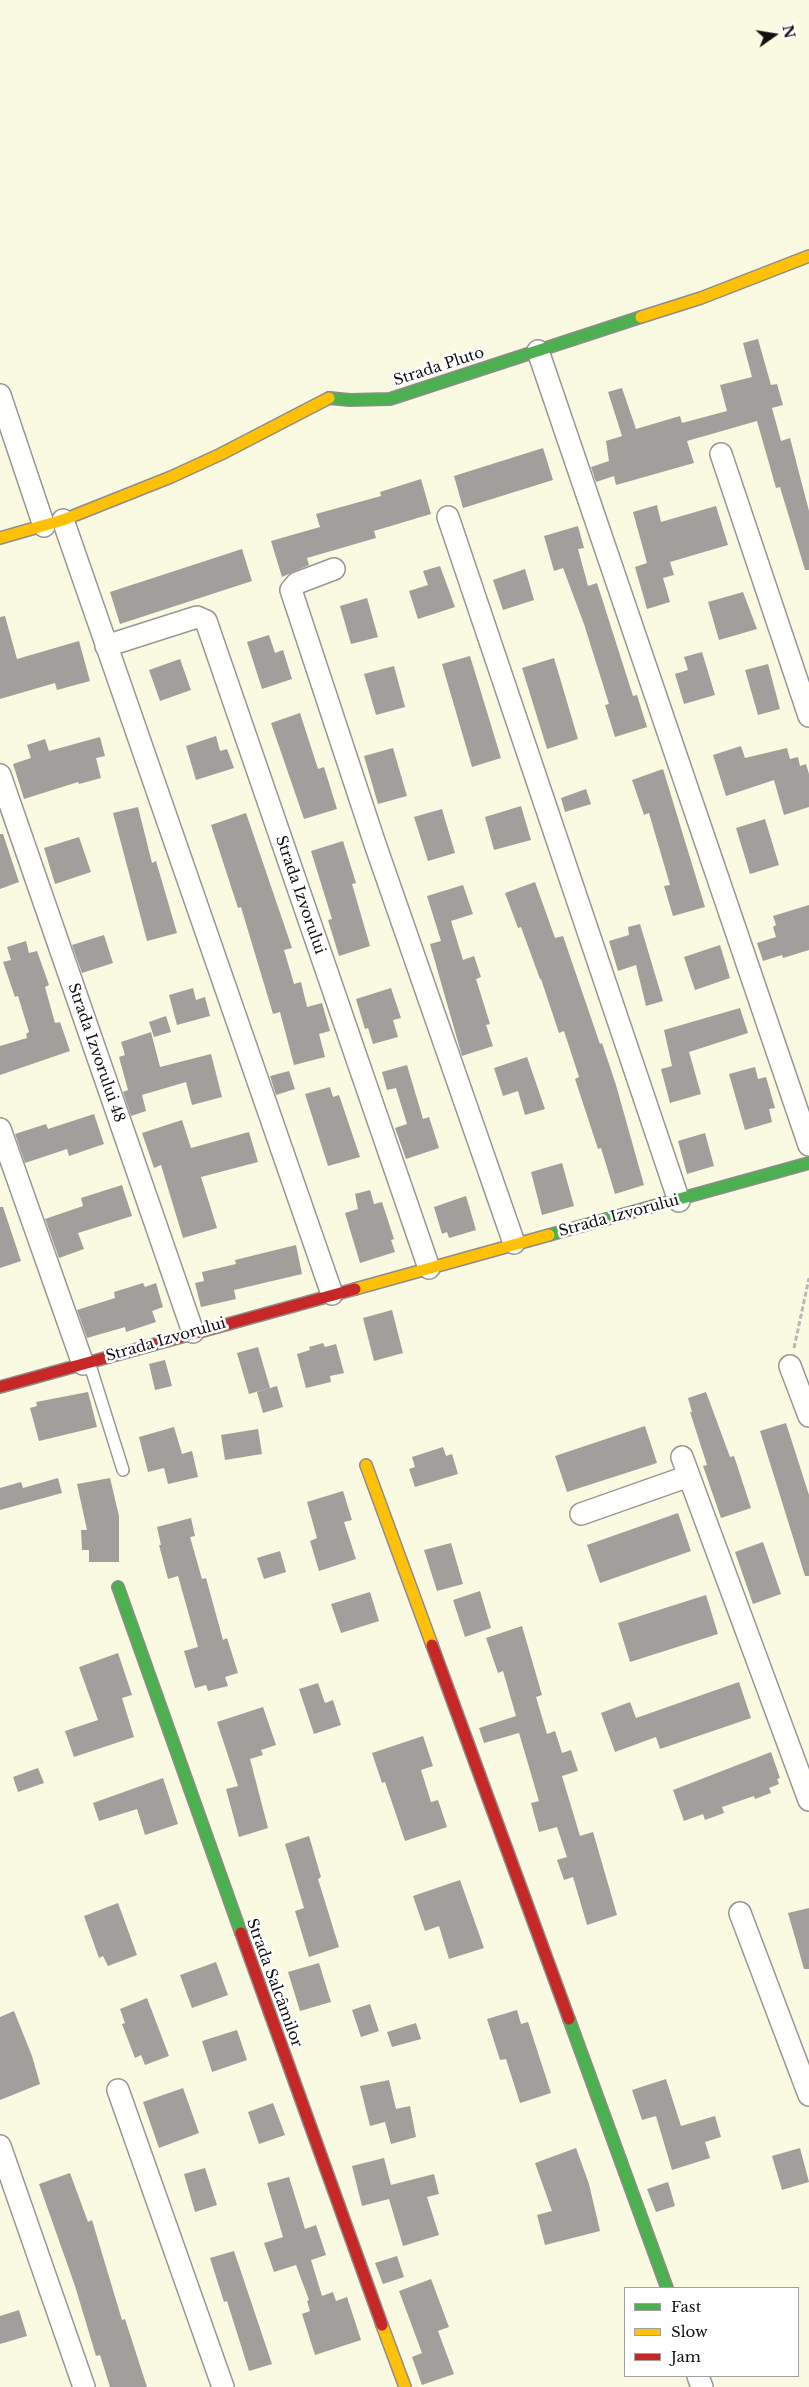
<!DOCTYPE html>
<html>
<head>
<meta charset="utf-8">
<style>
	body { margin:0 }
	#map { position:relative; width:809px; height:2387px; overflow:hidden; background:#fdfcf7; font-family:"Libre Baskerville",serif }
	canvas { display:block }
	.legend { position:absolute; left:624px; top:2287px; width:175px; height:90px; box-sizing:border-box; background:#fff; border:1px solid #a0a0a0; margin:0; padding:6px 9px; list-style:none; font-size:15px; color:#111 }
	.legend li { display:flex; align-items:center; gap:10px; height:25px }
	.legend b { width:25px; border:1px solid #a0a0a0 }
	.north { position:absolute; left:749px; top:10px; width:50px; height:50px; -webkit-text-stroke:4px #fff; paint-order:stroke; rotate:77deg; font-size:14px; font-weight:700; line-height:20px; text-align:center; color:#111 }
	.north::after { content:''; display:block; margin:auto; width:18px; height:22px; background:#111; clip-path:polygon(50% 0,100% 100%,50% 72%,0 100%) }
</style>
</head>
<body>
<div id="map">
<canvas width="809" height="2387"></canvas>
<ul class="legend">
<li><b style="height:6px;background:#4caf50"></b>Fast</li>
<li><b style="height:6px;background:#ffc107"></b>Slow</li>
<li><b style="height:6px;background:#c62828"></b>Jam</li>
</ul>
<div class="north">N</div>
</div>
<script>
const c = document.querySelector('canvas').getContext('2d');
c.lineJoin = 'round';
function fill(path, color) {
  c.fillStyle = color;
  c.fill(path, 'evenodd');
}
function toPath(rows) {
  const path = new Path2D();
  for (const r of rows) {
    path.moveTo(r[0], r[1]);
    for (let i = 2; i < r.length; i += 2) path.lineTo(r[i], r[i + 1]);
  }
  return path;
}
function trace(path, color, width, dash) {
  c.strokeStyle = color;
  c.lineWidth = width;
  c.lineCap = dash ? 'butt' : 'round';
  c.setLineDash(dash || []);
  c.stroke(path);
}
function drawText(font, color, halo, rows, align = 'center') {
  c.font = font + ' "Libre Baskerville",serif';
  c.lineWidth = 5;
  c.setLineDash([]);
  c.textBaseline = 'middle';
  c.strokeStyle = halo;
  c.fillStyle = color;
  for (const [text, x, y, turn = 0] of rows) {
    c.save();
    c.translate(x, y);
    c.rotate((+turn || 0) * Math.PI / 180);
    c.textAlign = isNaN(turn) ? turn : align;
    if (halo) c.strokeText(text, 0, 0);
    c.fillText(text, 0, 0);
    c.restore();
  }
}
fill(toPath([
	[0,0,809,0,809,2387,0,2387],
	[625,2288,798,2288,798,2376,625,2376]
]), '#faf9e2');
fill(toPath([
	[758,339,771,385,777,384,783,405,772,408,781,441,790,438,809,511,809,570,805,570,780,487,776,488,757,421,687,441,694,463,616,485,614,476,596,482,591,467,609,461,606,441,622,436,608,392,622,388,636,429,680,416,682,423,727,411,720,385,752,377,743,343],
	[543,448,553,480,463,508,454,476],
	[421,479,431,514,374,531,376,538,307,558,309,565,282,577,271,541,320,527,316,514,381,496,380,492],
	[657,505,661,522,716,506,728,545,670,562,674,575,663,578,670,602,647,609,635,567,647,563,633,512],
	[578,526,584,548,578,549,588,586,597,583,633,696,637,695,647,727,615,737,605,705,609,704,584,624,563,568,554,571,544,536],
	[242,549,252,581,120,624,110,592],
	[440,566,455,607,418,619,409,591,428,585,423,571],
	[525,569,534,600,503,610,493,580],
	[743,592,757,629,719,640,708,602],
	[367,598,378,637,351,644,340,606],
	[5,616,17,659,79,641,90,681,57,690,55,683,0,699,0,617],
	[269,635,275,653,283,650,292,679,262,689,247,642],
	[702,652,715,695,684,704,675,674,688,670,684,657],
	[470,656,501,758,472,767,442,664],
	[554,658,578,739,547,749,522,668],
	[180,659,191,690,160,701,149,670],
	[768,664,780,709,758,715,745,670],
	[394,666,405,707,376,715,364,674],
	[300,713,318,769,324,767,337,809,304,819,271,723],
	[216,736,220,751,227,749,234,768,196,780,186,746],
	[100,737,105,756,96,758,101,778,79,784,78,782,24,799,13,764,31,758,27,745,45,739,49,751],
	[741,746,745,758,787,748,790,759,798,757,800,766,806,764,809,774,809,807,784,815,774,780,726,796,713,755],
	[393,748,407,796,378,804,364,756],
	[663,769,705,907,673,916,664,886,670,885,649,813,644,815,632,780],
	[586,789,591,804,565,812,561,798],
	[521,806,531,840,494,850,485,817],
	[138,807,152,863,156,861,177,933,147,941,113,813],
	[442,809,455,853,428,861,414,817],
	[246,813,292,948,284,950,294,984,301,982,307,1007,322,1003,330,1031,319,1034,325,1057,294,1065,280,1012,273,1014,241,907,238,908,211,825],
	[765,819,779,865,750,874,736,828],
	[0,834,3,834,19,882,0,889],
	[79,837,91,872,55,884,44,848],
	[343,841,356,883,352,884,370,946,339,956,328,920,332,919,311,851],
	[535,882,555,938,563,936,600,1044,602,1043,616,1085,644,1185,615,1194,601,1148,598,1149,575,1079,579,1077,564,1031,559,1033,541,979,540,979,521,927,518,928,505,893],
	[463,885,473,914,451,921,463,960,474,956,481,977,476,979,490,1024,486,1025,493,1046,462,1056,430,944,441,941,427,896],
	[809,905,809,950,783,958,782,955,763,961,757,943,776,937,773,927,776,925,773,916],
	[640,924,663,1001,646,1006,636,965,618,971,609,941,629,935,628,927],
	[104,935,113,963,82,973,72,945],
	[26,941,29,953,37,951,49,985,45,987,55,1023,60,1022,70,1051,0,1075,0,1046,27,1038,26,1034,29,1032,18,996,15,997,3,962,11,960,7,947],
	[720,945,730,978,695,990,684,957],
	[193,988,196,1000,205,997,210,1016,177,1025,169,995],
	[391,988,401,1018,393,1020,398,1037,373,1044,368,1028,365,1029,356,999],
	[740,1008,748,1033,689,1052,701,1094,670,1103,661,1069,672,1066,664,1030],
	[166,1016,171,1032,154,1037,149,1022],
	[151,1032,160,1067,211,1054,222,1097,192,1105,186,1082,142,1095,146,1111,131,1116,123,1092,128,1090,119,1057,125,1055,121,1042],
	[527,1057,545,1109,525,1115,518,1091,503,1096,494,1068],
	[407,1065,423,1119,429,1117,439,1148,406,1159,395,1128,407,1124,396,1088,387,1090,382,1072],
	[755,1067,758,1079,766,1077,775,1108,769,1109,772,1122,745,1130,729,1074],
	[289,1071,295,1089,276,1095,270,1076],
	[330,1087,333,1097,339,1095,360,1157,328,1166,305,1094],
	[94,1114,104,1144,69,1156,67,1149,25,1163,15,1134,46,1124,48,1129],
	[182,1120,191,1148,249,1132,258,1162,201,1177,217,1228,183,1238,161,1165,154,1168,142,1133],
	[705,1133,714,1166,687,1174,678,1141],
	[562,1163,574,1206,542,1215,531,1172],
	[122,1185,132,1216,78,1233,84,1249,59,1258,45,1219,83,1206,81,1198],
	[370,1190,374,1204,382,1202,394,1239,391,1240,395,1252,360,1263,345,1213,358,1209,355,1194],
	[466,1196,476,1230,449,1238,447,1232,442,1234,434,1207],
	[0,1207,3,1207,21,1261,0,1268],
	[296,1245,302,1274,234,1290,236,1299,201,1307,195,1283,204,1281,202,1272,236,1264,235,1260],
	[143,1283,145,1287,156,1283,163,1307,152,1311,156,1322,126,1332,125,1327,87,1338,77,1310,115,1298,114,1292],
	[392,1310,403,1353,374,1361,363,1318],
	[323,1343,325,1347,336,1344,344,1373,330,1376,331,1382,306,1388,297,1354,310,1350,309,1347],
	[258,1347,270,1388,249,1394,237,1353],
	[165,1360,172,1386,155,1390,149,1364],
	[277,1386,283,1407,263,1413,257,1392],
	[88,1392,97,1427,39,1441,30,1408,37,1406,36,1402],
	[706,1392,730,1457,734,1456,751,1508,721,1518,703,1466,707,1465,690,1412,692,1412,688,1398],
	[786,1423,809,1495,809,1576,805,1576,760,1431],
	[645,1426,657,1463,567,1492,555,1456],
	[174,1427,182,1454,192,1451,198,1477,168,1484,164,1468,148,1472,139,1437],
	[258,1429,262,1454,225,1460,221,1435],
	[443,1447,446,1456,452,1454,458,1474,415,1487,409,1469,415,1467,412,1457],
	[58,1478,62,1493,0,1510,0,1488,21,1482,23,1488],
	[110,1478,119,1516,119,1562,89,1562,89,1550,82,1550,81,1530,87,1530,77,1484],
	[343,1491,352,1520,344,1522,356,1559,319,1571,310,1541,317,1538,307,1502],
	[678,1513,691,1551,600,1583,587,1545],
	[191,1518,195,1536,190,1537,202,1579,206,1578,223,1640,227,1638,238,1673,225,1677,228,1686,208,1691,206,1685,195,1688,184,1651,198,1647,178,1576,168,1579,159,1545,161,1545,157,1527],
	[763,1542,781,1594,753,1604,735,1552],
	[451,1543,463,1584,437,1591,424,1550],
	[280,1551,286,1572,264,1579,257,1558],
	[480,1591,491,1628,465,1637,453,1600],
	[370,1592,379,1621,341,1633,331,1604],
	[706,1595,718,1634,630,1662,618,1623],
	[522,1626,542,1695,536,1697,547,1734,555,1731,562,1753,571,1750,578,1771,562,1776,580,1836,593,1832,617,1915,587,1925,573,1877,564,1880,557,1860,567,1857,557,1827,539,1832,531,1803,539,1801,519,1733,484,1743,479,1728,516,1716,503,1671,498,1673,486,1638],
	[118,1653,132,1695,122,1698,134,1737,74,1757,65,1731,98,1720,79,1667],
	[739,1682,751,1718,660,1749,656,1737,615,1752,601,1713,630,1702,636,1718],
	[318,1683,325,1703,333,1700,341,1725,314,1734,299,1689],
	[263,1707,276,1745,261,1750,263,1755,250,1759,268,1828,239,1837,226,1789,238,1786,217,1722],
	[423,1736,433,1766,421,1770,431,1802,438,1800,447,1827,405,1841,385,1782,382,1783,372,1753],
	[771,1752,780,1778,777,1779,779,1784,769,1788,771,1793,755,1799,754,1796,722,1807,724,1813,705,1820,703,1814,684,1821,673,1790],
	[38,1768,44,1783,18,1792,13,1777],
	[163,1778,178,1824,145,1835,137,1809,99,1821,93,1803],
	[309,1836,321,1877,318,1879,339,1947,309,1957,295,1911,304,1908,285,1844],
	[460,1880,484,1948,449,1959,439,1926,425,1931,413,1896],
	[118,1903,137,1955,108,1966,103,1956,99,1958,84,1916],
	[809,1908,809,1969,804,1969,788,1913],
	[216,1962,228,1995,192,2008,180,1975],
	[319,1963,331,2002,300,2011,288,1972],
	[147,1998,169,2056,145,2065,141,2055,135,2058,122,2024,125,2023,120,2009],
	[370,2004,379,2031,361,2037,352,2010],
	[517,2010,521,2024,528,2022,551,2093,520,2103,506,2059,500,2060,487,2019],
	[14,2011,32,2056,40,2084,0,2100,0,2017],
	[416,2023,421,2039,392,2047,387,2032],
	[237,2030,247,2060,212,2072,202,2041],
	[666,2079,681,2126,715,2116,721,2137,705,2142,710,2158,672,2170,656,2116,642,2120,632,2090],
	[389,2080,396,2109,410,2106,416,2137,391,2144,385,2122,370,2126,360,2086],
	[183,2088,199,2133,159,2148,143,2102],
	[273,2103,285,2135,259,2144,248,2112],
	[576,2148,589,2184,600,2231,545,2245,537,2215,552,2211,535,2163],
	[800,2148,809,2182,782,2190,772,2156],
	[384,2158,391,2185,434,2174,439,2194,427,2197,439,2235,403,2246,389,2199,362,2206,352,2166],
	[205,2168,217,2205,195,2212,184,2174],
	[70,2173,88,2222,92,2220,122,2320,125,2319,147,2387,110,2387,100,2355,96,2356,75,2286,39,2184],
	[289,2177,305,2229,316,2225,326,2255,311,2260,322,2296,333,2292,336,2301,347,2297,361,2340,315,2355,302,2314,310,2311,307,2301,309,2300,296,2265,274,2272,264,2243,283,2237,267,2183],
	[668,2182,675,2206,656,2212,647,2189],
	[234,2251,272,2364,249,2371,227,2301,224,2302,210,2258],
	[397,2256,404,2277,383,2284,375,2263],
	[431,2279,449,2327,438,2331,454,2374,422,2385,412,2357,422,2353,399,2291],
	[19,2310,27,2336,0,2344,0,2316]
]), '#a19f9c');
const lane = toPath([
	[89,1362,123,1470]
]);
const street = toPath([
	[538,351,809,1145],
	[0,395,44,526],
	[721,454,809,716],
	[448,517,679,1201],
	[63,520,332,1294],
	[334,569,297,583,291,590,375,844,514,1243],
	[106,646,197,617,206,621,429,1268],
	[0,775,193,1332],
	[0,1129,83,1364],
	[790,1366,809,1416],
	[682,1457,689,1476],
	[581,1514,689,1476,809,1800],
	[740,1913,809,2095],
	[118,2090,223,2387],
	[0,2146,84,2387],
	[698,2376,702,2387]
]);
const fast = toPath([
	[329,398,350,400,390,399,641,317],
	[549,1235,809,1163],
	[118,1587,241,1933],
	[569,2019,667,2288]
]);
const slow = toPath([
	[641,317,701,298,809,256],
	[0,538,63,520,171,477,221,454,329,398],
	[355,1289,549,1235],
	[366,1465,432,1645],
	[382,2325,405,2387]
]);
const jam = toPath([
	[0,1387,355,1289],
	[432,1645,569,2019],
	[241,1933,382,2325]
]);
trace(lane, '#979795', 14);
trace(street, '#979795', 24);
trace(fast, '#8e8d8b', 14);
trace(slow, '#8e8d8b', 14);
trace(jam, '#8e8d8b', 14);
trace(toPath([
	[794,1348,809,1278]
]), '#b9b9b8', 3, [5, 2.5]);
trace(lane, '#fffffe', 11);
trace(street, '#fffffe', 21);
trace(fast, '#4caf50', 11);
trace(slow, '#ffc107', 11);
trace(jam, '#c62828', 11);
drawText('15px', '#111', '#fff', [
	["Strada Pluto",439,367,-18],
	["Strada Izvorului",300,895,71],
	["Strada Izvorului 48",96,1053,71],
	["Strada Izvorului",619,1216,-15],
	["Strada Izvorului",166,1340,-16],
	["Strada Salcâmilor",274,1983,70]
]);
</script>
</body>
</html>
